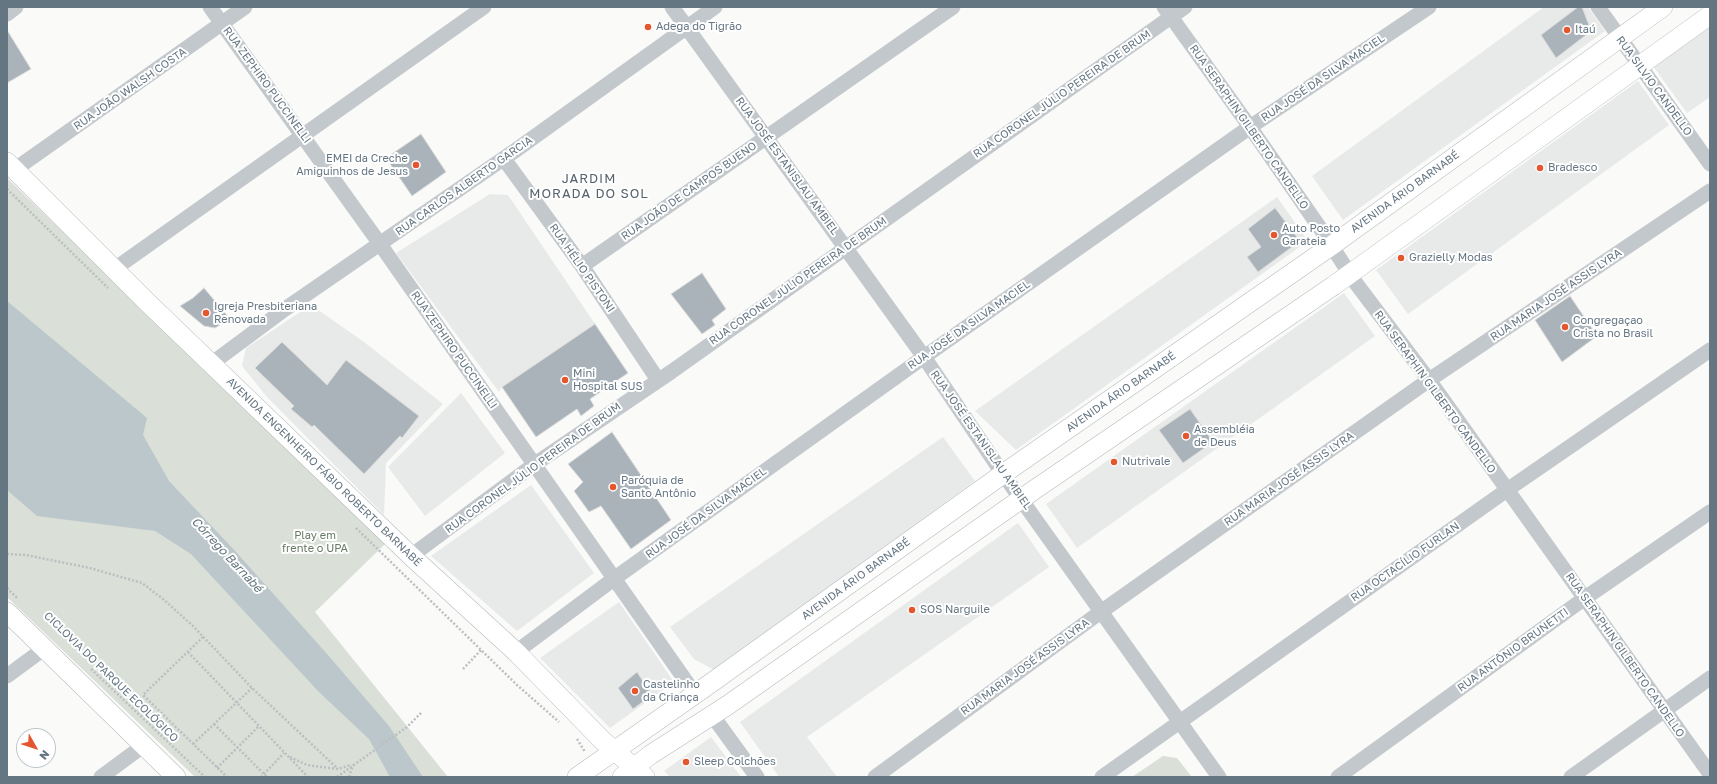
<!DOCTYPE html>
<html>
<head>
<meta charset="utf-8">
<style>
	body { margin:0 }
	#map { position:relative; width:1717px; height:784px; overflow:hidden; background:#fafaf8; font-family:"Golos Text",sans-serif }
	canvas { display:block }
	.frame { position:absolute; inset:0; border:8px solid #657683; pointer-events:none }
	.north { position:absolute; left:16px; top:728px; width:40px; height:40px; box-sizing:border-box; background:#fff; border:1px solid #c1c8cd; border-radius:50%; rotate:129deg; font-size:11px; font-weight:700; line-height:16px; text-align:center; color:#657683 }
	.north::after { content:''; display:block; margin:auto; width:14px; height:18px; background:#e4572e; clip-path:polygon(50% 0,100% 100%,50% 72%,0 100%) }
</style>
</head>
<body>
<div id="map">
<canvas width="1717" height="784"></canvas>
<div class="frame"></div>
<div class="north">N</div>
</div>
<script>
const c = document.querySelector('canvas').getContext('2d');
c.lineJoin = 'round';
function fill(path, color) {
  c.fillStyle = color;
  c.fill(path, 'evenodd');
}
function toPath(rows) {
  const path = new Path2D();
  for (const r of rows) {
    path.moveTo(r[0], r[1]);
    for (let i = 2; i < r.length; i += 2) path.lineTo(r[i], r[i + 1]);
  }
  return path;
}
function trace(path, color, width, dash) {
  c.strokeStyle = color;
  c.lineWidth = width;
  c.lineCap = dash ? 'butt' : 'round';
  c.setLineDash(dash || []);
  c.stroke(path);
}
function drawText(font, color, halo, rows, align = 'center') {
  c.font = font + ' "Golos Text",sans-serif';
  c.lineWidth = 4;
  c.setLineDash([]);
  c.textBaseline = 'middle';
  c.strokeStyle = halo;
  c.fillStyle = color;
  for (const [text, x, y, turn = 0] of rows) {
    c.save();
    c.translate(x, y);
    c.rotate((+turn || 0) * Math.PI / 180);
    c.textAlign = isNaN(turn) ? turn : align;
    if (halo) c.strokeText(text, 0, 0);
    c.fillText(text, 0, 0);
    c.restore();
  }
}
fill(toPath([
	[1544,7,1588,7,1605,31,1343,220,1312,176],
	[1710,25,1710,97,1687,113,1653,66],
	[1638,81,1669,125,1408,314,1376,270],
	[490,194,508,195,595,324,502,387,499,392,396,253],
	[1277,197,1308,241,1016,450,975,411],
	[1344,293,1375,336,1077,548,1046,504],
	[311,305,364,342,443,404,386,463,384,515,267,397,242,366,246,348],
	[461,393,505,453,425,516,388,467],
	[943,437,975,481,714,670,694,659,670,627],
	[531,485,594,573,517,631,431,556],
	[1018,523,1049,567,807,737,837,777,779,777,740,722],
	[619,602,674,682,610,728,540,658],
	[711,737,741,777,670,777,664,771]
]), '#e8e9e9');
fill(toPath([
	[7,178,385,544,315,612,448,777,195,777,7,597],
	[1163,756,1177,758,1192,777,1132,777]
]), '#dadfd7');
fill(toPath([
	[7,301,147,418,143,435,169,481,236,552,327,654,389,726,423,777,390,777,369,739,319,692,191,554,155,531,37,516,7,490]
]), '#bbc7cb');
const building = toPath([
	[1578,7,1582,7,1589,25,1586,35,1556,58,1541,35,1578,7],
	[7,30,31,69,7,83,7,30],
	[421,134,446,172,412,196,386,158,421,134],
	[1275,208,1300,241,1258,272,1247,257,1261,247,1248,229,1275,208],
	[702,273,726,309,712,320,715,325,702,334,671,294,702,273],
	[204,288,230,319,215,328,204,326,180,306,193,298,204,288],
	[1570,296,1597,336,1562,362,1535,320,1570,296],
	[595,324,628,373,590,399,594,406,581,416,577,409,536,437,502,387,595,324],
	[282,342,327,385,346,360,419,416,402,438,400,436,364,474,314,425,312,427,291,409,294,406,255,368,282,342],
	[1190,409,1213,442,1183,463,1159,430,1190,409],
	[612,432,671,520,631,549,601,506,589,512,574,491,583,482,568,464,612,432],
	[637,672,652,695,633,709,618,688,637,672]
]);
fill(building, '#aab3b9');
trace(building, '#dcdcda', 1);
const major = toPath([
	[7,162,145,300,411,556,516,652,602,740,645,777],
	[7,612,176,777],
	[577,777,711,683,1003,474,1331,246,1663,7],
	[622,777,650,755,728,705,1034,490,1333,286,1710,15]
]);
trace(major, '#b5babe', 20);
trace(toPath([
	[7,189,108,288],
	[356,528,517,685,559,722],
	[7,554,26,555,90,568,142,583,163,599,193,626,252,688,338,769],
	[7,588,18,599],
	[203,637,143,695,227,777],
	[188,652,308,777],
	[91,669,205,777],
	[463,669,481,650],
	[214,724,267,777],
	[577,739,585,752],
	[193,744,252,688],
	[290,757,307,765,338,769,350,765],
	[217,768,259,726],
	[261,777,284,753],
	[337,777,407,727,421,713],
	[349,777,353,765]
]), '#bbbfc2', 2.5, [2, 2]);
trace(toPath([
	[210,7,380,244,695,694],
	[672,7,924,357,1003,474,1219,777],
	[1164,7,1250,127,1320,228,1355,282,1429,380,1710,774],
	[1598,7,1710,164],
	[7,14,16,7],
	[504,159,582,266,658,380],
	[14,170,245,7],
	[582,266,953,7],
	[113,270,484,7],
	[211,364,285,309,516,150,715,7],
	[411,556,535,464,671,372,1185,7],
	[516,652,615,578,924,357,1250,127,1429,7],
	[7,676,45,648],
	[712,715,757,777],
	[101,777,143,746],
	[875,777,1102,611,1429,380,1710,191],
	[1102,777,1507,490,1710,350],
	[1338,777,1585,598,1710,512],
	[1571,777,1710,678]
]), '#c3c8cc', 15);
trace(major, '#fff', 19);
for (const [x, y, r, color] of [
	[648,27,4,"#e4572e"],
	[1567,30,4,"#e4572e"],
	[416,165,4,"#e4572e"],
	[1540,168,4,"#e4572e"],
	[1274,235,4,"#e4572e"],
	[1401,258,4,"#e4572e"],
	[206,313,4,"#e4572e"],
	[1565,327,4,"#e4572e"],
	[565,380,4,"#e4572e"],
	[1186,436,4,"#e4572e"],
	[1114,462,4,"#e4572e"],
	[613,487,4,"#e4572e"],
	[912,610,4,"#e4572e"],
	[635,691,4,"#e4572e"],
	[686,762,4,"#e4572e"]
]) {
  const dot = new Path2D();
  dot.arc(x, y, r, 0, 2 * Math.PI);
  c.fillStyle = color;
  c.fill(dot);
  trace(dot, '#fff', 1.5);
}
drawText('11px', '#657683', '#fff', [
	["Adega do Tigrão",656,27],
	["Itaú",1575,30],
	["EMEI da Creche",408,159,"right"],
	["Amiguinhos de Jesus",408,172,"right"],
	["Bradesco",1548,168],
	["Auto Posto",1282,229],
	["Garateia",1282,242],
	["Grazielly Modas",1409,258],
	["Igreja Presbiteriana",214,307],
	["Renovada",214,320],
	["Congregaçao",1573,321],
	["Crista no Brasil",1573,334],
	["Mini",573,374],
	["Hospital SUS",573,387],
	["Assembléia",1194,430],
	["de Deus",1194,443],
	["Nutrivale",1122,462],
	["Paróquia de",621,481],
	["Santo Antônio",621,494],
	["SOS Narguile",920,610],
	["Castelinho",643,685],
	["da Criança",643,698],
	["Sleep Colchões",694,762]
], 'left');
drawText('11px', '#657683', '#fff', [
	["RUA JOSÉ DA SILVA MACIEL",1323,78,-34],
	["RUA ZEPHIRO PUCCINELLI",267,85,54],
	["RUA SILVIO CANDELLO",1654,86,54],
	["RUA JOÃO WALSH COSTA",130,89,-35],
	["RUA CORONEL JÚLIO PEREIRA DE BRUM",1062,94,-35],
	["RUA SERAPHIN GILBERTO CANDELLO",1249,127,55],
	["RUA JOSÉ ESTANISLAU AMBIEL",787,166,54],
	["RUA CARLOS ALBERTO GARCIA",464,186,-35],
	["RUA JOÃO DE CAMPOS BUENO",689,191,-35],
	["AVENIDA ÁRIO BARNABÉ",1405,192,-36],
	["RUA HÉLIO PISTONI",582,268,55],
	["RUA CORONEL JÚLIO PEREIRA DE BRUM",798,281,-35],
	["RUA MARIA JOSÉ ASSIS LYRA",1556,295,-34],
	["RUA JOSÉ DA SILVA MACIEL",969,325,-35],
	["RUA ZEPHIRO PUCCINELLI",454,350,55],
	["AVENIDA ÁRIO BARNABÉ",1121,392,-35],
	["RUA SERAPHIN GILBERTO CANDELLO",1435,392,54],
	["RUA JOSÉ ESTANISLAU AMBIEL",981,440,55],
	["RUA CORONEL JÚLIO PEREIRA DE BRUM",533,468,-36],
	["AVENIDA ENGENHEIRO FÁBIO ROBERTO BARNABÉ",324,472,44],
	["RUA MARIA JOSÉ ASSIS LYRA",1289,479,-35],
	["RUA JOSÉ DA SILVA MACIEL",706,513,-36],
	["RUA OCTACÍLIO FURLAN",1405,562,-35],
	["AVENIDA ÁRIO BARNABÉ",856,579,-36],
	["RUA ANTÔNIO BRUNETTI",1513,650,-36],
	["RUA SERAPHIN GILBERTO CANDELLO",1625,655,55],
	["RUA MARIA JOSÉ ASSIS LYRA",1025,667,-36],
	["CICLOVIA DO PARQUE ECOLÓGICO",111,677,44]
]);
drawText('11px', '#687a64', '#fff', [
	["Play em",315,536],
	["frente o UPA",315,549]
]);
drawText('italic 12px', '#60757c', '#fff', [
	["Córrego Barnabé",227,555,47]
]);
c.letterSpacing = '1px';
drawText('13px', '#57646e', '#fff', [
	["JARDIM",589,179],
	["MORADA DO SOL",589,194]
]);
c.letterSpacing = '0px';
</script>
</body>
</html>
